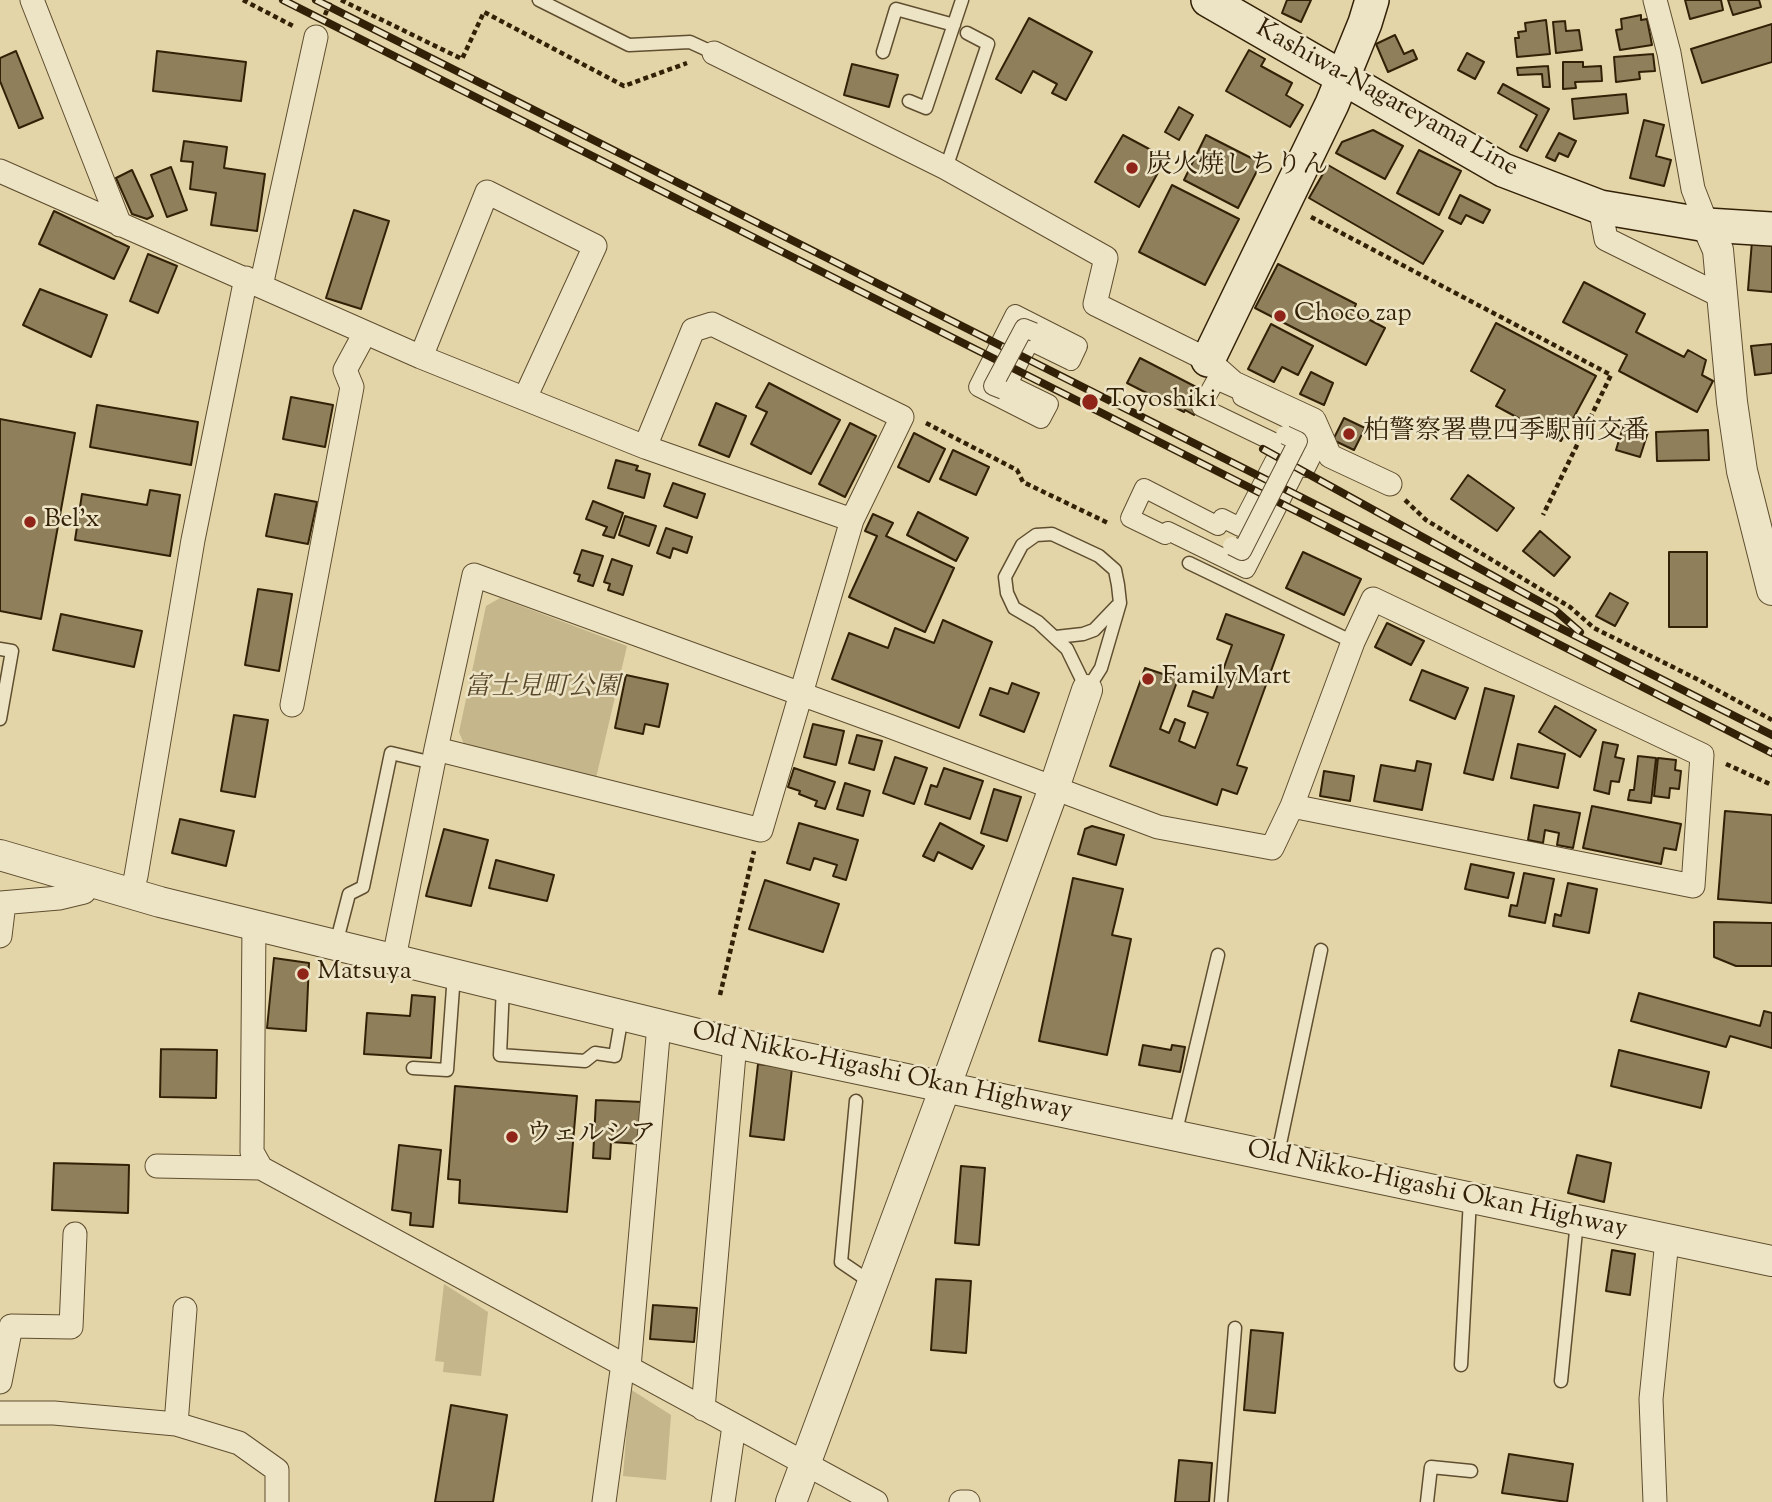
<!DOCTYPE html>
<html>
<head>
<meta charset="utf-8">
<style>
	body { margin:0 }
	canvas { display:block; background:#e3d5a7 }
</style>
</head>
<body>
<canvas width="1772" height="1502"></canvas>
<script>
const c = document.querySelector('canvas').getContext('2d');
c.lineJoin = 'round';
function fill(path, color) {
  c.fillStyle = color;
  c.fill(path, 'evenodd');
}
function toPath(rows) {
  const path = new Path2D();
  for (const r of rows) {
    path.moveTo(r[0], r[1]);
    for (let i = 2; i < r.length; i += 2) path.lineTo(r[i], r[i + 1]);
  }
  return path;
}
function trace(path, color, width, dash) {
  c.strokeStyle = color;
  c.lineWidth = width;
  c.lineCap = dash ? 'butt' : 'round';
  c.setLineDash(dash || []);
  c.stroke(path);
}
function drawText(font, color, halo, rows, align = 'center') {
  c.font = font + ' "Sorts Mill Goudy","Noto Serif JP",serif';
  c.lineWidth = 5;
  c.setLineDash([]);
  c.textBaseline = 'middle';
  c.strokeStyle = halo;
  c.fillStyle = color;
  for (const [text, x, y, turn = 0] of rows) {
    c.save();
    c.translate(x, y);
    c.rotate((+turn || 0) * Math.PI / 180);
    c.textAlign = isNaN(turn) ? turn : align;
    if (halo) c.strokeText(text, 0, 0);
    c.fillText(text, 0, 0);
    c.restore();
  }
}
fill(toPath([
	[500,598,627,646,596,778,464,744,459,732,486,606],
	[444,1284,488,1312,481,1376,443,1372,444,1362,435,1361],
	[630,1389,671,1415,666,1480,623,1476]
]), '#c5b68c');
const building = toPath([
	[1287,0,1311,0,1301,22,1282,13,1287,0],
	[1685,0,1721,0,1723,10,1690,19,1685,0],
	[1728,0,1759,0,1761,7,1733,15,1728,0],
	[1641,15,1641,20,1647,19,1652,45,1620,50,1616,30,1622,29,1621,19,1641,15],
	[1029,18,1092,52,1066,100,1052,93,1057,84,1033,71,1021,93,996,79,1029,18],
	[1546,20,1550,54,1517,57,1515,38,1519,38,1518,32,1526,31,1525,23,1546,20],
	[1565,21,1566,31,1579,30,1582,50,1556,53,1553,22,1565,21],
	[1772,24,1772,62,1702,83,1691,49,1772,24],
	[1395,35,1404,54,1413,50,1417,59,1388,72,1376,44,1395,35],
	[1249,50,1265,59,1261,66,1292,83,1286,95,1303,105,1290,127,1226,91,1249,50],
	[16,51,43,118,19,128,0,81,0,58,16,51],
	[157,51,246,62,241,101,153,91,157,51],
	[1467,53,1484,62,1475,79,1458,70,1467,53],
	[1653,54,1655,71,1639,72,1640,79,1616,82,1614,57,1653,54],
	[1563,62,1583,62,1583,67,1601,66,1602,81,1575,82,1576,88,1563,89,1563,62],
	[852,64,898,75,889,107,844,95,852,64],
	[1548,66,1550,87,1543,87,1542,74,1518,75,1517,68,1548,66],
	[1503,84,1549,109,1527,151,1520,147,1537,115,1498,93,1503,84],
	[1626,94,1628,113,1574,119,1572,99,1626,94],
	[1179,107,1193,115,1179,140,1165,132,1179,107],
	[1644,120,1664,125,1656,156,1671,160,1664,186,1630,178,1644,120],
	[1373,130,1403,146,1385,179,1336,153,1342,142,1373,130],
	[1559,133,1576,141,1568,157,1559,153,1555,161,1546,157,1559,133],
	[1123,135,1166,158,1139,207,1095,182,1123,135],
	[1206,135,1261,163,1238,208,1184,180,1206,135],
	[184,141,227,147,224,168,265,174,257,231,211,225,216,193,190,189,193,162,181,161,184,141],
	[1419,150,1461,171,1439,215,1397,193,1419,150],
	[1328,165,1443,231,1423,264,1309,198,1328,165],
	[171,167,187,210,167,217,151,175,171,167],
	[132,170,153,216,147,219,132,214,116,178,132,170],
	[1172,185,1239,219,1205,285,1139,252,1172,185],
	[1460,195,1490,210,1483,223,1466,215,1461,224,1449,218,1460,195],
	[354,210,389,221,361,309,326,298,354,210],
	[54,211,129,247,114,279,39,244,54,211],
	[1752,241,1772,242,1772,292,1748,290,1752,241],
	[148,254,177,266,158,313,130,301,148,254],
	[1278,264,1356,304,1353,311,1385,328,1366,365,1255,308,1278,264],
	[1584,282,1645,314,1636,332,1684,357,1688,350,1706,360,1702,375,1713,381,1697,412,1619,371,1627,355,1563,322,1584,282],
	[40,289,107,315,91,357,23,325,40,289],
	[1496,323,1596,376,1561,441,1496,406,1505,390,1471,371,1496,323],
	[1271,324,1313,346,1298,375,1282,367,1274,382,1248,369,1271,324],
	[1772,344,1772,373,1755,375,1751,346,1772,344],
	[1140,358,1200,389,1198,393,1204,396,1194,415,1185,410,1184,412,1127,383,1140,358],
	[1311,372,1333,383,1324,405,1300,394,1311,372],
	[769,383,840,420,811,474,751,444,767,412,756,407,769,383],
	[291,397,333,405,325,447,283,439,291,397],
	[716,403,746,416,729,457,699,445,716,403],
	[97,405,198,422,191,465,90,447,97,405],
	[1344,418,1365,428,1354,450,1333,440,1344,418],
	[0,419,75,433,41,619,0,611,0,419],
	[850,423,876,436,845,497,819,484,850,423],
	[1624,424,1648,432,1640,457,1616,450,1624,424],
	[1708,430,1709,460,1657,461,1656,432,1708,430],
	[914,433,945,449,929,482,898,467,914,433],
	[953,450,989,467,976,495,940,479,953,450],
	[616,460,638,466,636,470,650,474,644,498,608,488,616,460],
	[1468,475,1514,508,1497,531,1451,499,1468,475],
	[673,483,705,494,697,518,664,506,673,483],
	[150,490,180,495,170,556,75,540,82,494,147,505,150,490],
	[275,494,317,502,308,544,266,536,275,494],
	[593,501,623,513,614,538,603,535,607,527,586,519,593,501],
	[918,512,968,538,956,561,907,535,918,512],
	[873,514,893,523,886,536,954,568,925,632,849,597,877,536,865,531,873,514],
	[625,516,656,526,649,546,619,535,625,516],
	[666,528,692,537,687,553,673,548,670,558,657,553,666,528],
	[1540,531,1570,557,1554,576,1523,551,1540,531],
	[582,550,603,556,593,586,578,581,580,575,574,573,582,550],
	[1303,552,1361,579,1344,615,1286,588,1303,552],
	[1669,552,1707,552,1707,627,1669,627,1669,552],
	[612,559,632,566,623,595,608,590,610,584,604,582,612,559],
	[258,589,292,594,279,671,245,665,258,589],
	[1610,593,1628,603,1615,626,1596,616,1610,593],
	[61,614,142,631,134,667,53,650,61,614],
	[1226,614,1284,635,1237,765,1247,768,1237,794,1222,789,1217,805,1110,766,1145,668,1178,679,1160,729,1169,733,1175,719,1185,723,1179,741,1195,748,1208,713,1188,706,1193,691,1213,698,1232,645,1217,639,1226,614],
	[943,620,992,642,959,728,832,679,849,633,888,648,895,628,934,643,943,620],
	[1387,623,1424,641,1411,665,1375,647,1387,623],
	[1422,670,1468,688,1455,719,1410,700,1422,670],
	[626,675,668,684,659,727,645,724,643,734,615,728,626,675],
	[1012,683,1039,693,1024,732,980,715,990,688,1008,694,1012,683],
	[1485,688,1514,696,1493,780,1464,773,1485,688],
	[1555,706,1596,730,1580,757,1539,732,1555,706],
	[234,715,268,720,255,797,221,791,234,715],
	[813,724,844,731,836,765,804,757,813,724],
	[857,735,882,741,874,770,849,763,857,735],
	[1603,742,1618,745,1615,757,1624,759,1619,782,1611,781,1609,794,1594,790,1603,742],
	[1518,744,1565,754,1558,788,1511,778,1518,744],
	[1638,756,1656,758,1651,803,1628,800,1630,790,1634,790,1638,756],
	[895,757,927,768,914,804,883,793,895,757],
	[1658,758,1676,760,1675,770,1681,771,1679,789,1670,788,1669,798,1654,796,1658,758],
	[1417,761,1431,764,1422,810,1374,801,1381,765,1415,771,1417,761],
	[794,768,835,782,825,809,815,806,817,801,799,794,800,791,788,787,794,768],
	[944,768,983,781,970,819,925,804,931,785,937,787,944,768],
	[1324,771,1354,776,1350,801,1320,796,1324,771],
	[845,783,870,791,863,816,837,809,845,783],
	[994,789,1021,797,1007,841,981,833,994,789],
	[1534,805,1580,813,1573,848,1557,845,1559,833,1545,830,1543,843,1528,840,1534,805],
	[1592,806,1681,824,1676,850,1664,848,1661,864,1583,848,1592,806],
	[1725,811,1772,815,1772,903,1718,899,1725,811],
	[180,819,234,831,226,866,172,853,180,819],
	[799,823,858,840,846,880,833,876,837,865,814,858,810,870,787,863,799,823],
	[940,823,984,846,972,869,938,852,934,861,923,856,940,823],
	[1092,826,1124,835,1116,865,1078,854,1085,829,1092,826],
	[444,829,488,840,471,906,426,896,444,829],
	[496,860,554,875,547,901,489,888,496,860],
	[1471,864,1514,873,1508,898,1465,889,1471,864],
	[1524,873,1554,879,1545,923,1509,916,1511,905,1517,906,1524,873],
	[1073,878,1123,889,1112,935,1131,939,1107,1055,1039,1041,1073,878],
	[765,880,839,904,823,952,749,929,765,880],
	[1568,883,1597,889,1589,933,1553,926,1555,914,1561,916,1568,883],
	[1714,922,1772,923,1772,966,1736,966,1714,957,1714,922],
	[274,958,309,963,306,1031,267,1028,274,958],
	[1639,993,1760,1026,1764,1011,1772,1013,1772,1048,1730,1036,1726,1047,1631,1021,1639,993],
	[412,995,435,997,431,1058,364,1054,367,1013,410,1016,412,995],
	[1143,1045,1171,1050,1172,1045,1185,1047,1180,1072,1139,1065,1143,1045],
	[161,1049,217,1050,216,1098,160,1097,161,1049],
	[1619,1050,1709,1072,1701,1108,1611,1086,1619,1050],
	[758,1064,792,1068,784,1140,750,1136,758,1064],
	[455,1086,577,1096,567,1212,459,1203,460,1180,448,1179,455,1086],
	[596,1100,643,1102,640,1144,611,1142,610,1159,593,1158,596,1100],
	[399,1145,441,1150,433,1227,410,1225,411,1213,392,1210,399,1145],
	[1577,1155,1611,1163,1604,1202,1568,1193,1577,1155],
	[54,1163,129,1165,128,1213,52,1210,54,1163],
	[961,1166,985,1168,979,1245,955,1243,961,1166],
	[1612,1250,1635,1254,1630,1295,1606,1291,1612,1250],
	[936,1279,971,1281,966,1353,931,1350,936,1279],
	[653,1305,697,1308,694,1342,650,1339,653,1305],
	[1251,1330,1283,1333,1275,1413,1244,1410,1251,1330],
	[451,1405,507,1415,493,1502,435,1502,451,1405],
	[1509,1454,1573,1464,1567,1502,1502,1493,1509,1454],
	[1179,1460,1212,1463,1209,1502,1175,1502,1179,1460]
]);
fill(building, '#8f7f5a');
trace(building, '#332107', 2);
const service = toPath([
	[539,0,629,45,690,42,714,53],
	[883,52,896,9,954,25],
	[909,101,926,108,962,0],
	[946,168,988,44,967,33],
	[1052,534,1099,556,1115,570,1118,585,1120,603,1101,668,1087,690,1067,649,1038,622,1014,608,1007,593,1005,577,1022,545,1036,535,1052,534],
	[1189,563,1353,642],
	[1056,637,1083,634,1094,630,1117,606],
	[0,649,12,651,0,719],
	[336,944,349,894,363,887,391,753,433,763],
	[503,986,500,1055,585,1061,595,1053,615,1056,622,1016],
	[413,1068,447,1070,454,974],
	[856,1101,841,1262,872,1283],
	[1175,1135,1218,955],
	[1277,1158,1321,950],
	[1461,1365,1470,1199],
	[1561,1381,1577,1221],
	[1221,1502,1235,1328],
	[1427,1502,1431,1467,1471,1471]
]);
const pedestrian = toPath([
	[1015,314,1078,346,1071,361,1030,341,1008,384,1049,404,1041,419,978,387,1015,314],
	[1216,380,1243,392,1242,397,1315,432,1307,448,1314,452,1306,468,1299,464,1246,569,1168,531,1165,535,1130,518,1144,488,1218,526,1222,518,1240,527,1282,446,1201,407,1216,380]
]);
const minor = toPath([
	[32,0,120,225],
	[1655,0,1669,53,1693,189,1707,225],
	[714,53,946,168,1106,258,1095,304,1208,360,1234,383,1314,420,1330,456,1390,484],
	[0,171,421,357,645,447,852,520,761,830,436,749],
	[1600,207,1606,239,1723,297],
	[261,286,316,37],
	[421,357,487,192,595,246,525,398],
	[645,447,693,330,712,324,902,417,852,520],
	[292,705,352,387,345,370,365,333],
	[131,894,136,876,193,540,246,278],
	[0,903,59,898,84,892,87,882],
	[254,925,252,1152,261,1168,876,1502],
	[0,936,4,903],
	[394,958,436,749,474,575,889,726,1158,827,1272,848,1292,806,1693,886,1702,755,1373,599,1353,642,1292,806],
	[157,1166,261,1168],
	[629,1367,659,1025],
	[0,1382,11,1326,71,1327,75,1234],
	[703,1409,735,1043],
	[0,1413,54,1413,176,1424,239,1443,277,1470,277,1502],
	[176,1424,185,1309],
	[604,1502,623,1363],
	[723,1502,734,1426],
	[961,1502,968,1502],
	[1655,1502,1651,1399,1667,1240]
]);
const tertiary = toPath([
	[1707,225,1718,250,1732,402,1742,471,1772,590],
	[0,855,160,902,735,1043,1772,1261],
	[791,1502,945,1088,1054,788,1087,690]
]);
const secondary = toPath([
	[1208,0,1503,170,1600,207,1707,225,1772,229],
	[1208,360,1332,104,1365,23,1372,0]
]);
trace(service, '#5f4e2f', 15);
trace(pedestrian, '#5f4e2f', 20);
trace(minor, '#5f4e2f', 25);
trace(tertiary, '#5f4e2f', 32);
trace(secondary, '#332107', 36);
trace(toPath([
	[243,0,295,27],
	[341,0,462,59,484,12,624,86,687,63],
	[325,15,331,0],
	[1311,217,1611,375,1543,515],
	[926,423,1017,470,1023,482,1108,523],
	[1405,500,1426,520,1570,607,1594,628,1699,680,1772,720],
	[1726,764,1772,785],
	[720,995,754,851]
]), '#332107', 4.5, [5, 3.5]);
trace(service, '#ede4c6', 12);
trace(pedestrian, '#ede4c6', 18);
trace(minor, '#ede4c6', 23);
trace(tertiary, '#ede4c6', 30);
trace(secondary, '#ede4c6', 33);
const rail = toPath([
	[283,0,1417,572,1772,753],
	[316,0,1772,735],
	[1263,449,1555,610,1580,632]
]);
trace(rail, '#332107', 8);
trace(rail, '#ede4c6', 5, [16]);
const pedestrianBridge = toPath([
	[1003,390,993,386,1024,328,1034,332],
	[1232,546,1242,551,1298,441,1285,435]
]);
trace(pedestrianBridge, '#5f4e2f', 20, []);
trace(pedestrianBridge, '#ede4c6', 18);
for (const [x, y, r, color] of [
	[1132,168,7,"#8f2418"],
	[1280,316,7,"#8f2418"],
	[1090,402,9,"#8f2418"],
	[1349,434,7,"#8f2418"],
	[30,522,7,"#8f2418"],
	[1148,679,7,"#8f2418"],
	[303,974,7,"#8f2418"],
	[512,1137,7,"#8f2418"]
]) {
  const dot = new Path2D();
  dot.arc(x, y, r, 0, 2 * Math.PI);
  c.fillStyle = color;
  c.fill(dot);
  trace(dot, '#ede4c6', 2.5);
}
drawText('26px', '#332107', '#ede4c6', [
	["Kashiwa-Nagareyama Line",1386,100,29],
	["Old Nikko-Higashi Okan Highway",882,1073,12],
	["Old Nikko-Higashi Okan Highway",1437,1191,12]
]);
drawText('26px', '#332107', '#ede4c6', [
	["炭火焼しちりん",1146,168],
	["Choco zap",1294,316],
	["Toyoshiki",1106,402],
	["柏警察署豊四季駅前交番",1363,434],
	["Bel'x",44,522],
	["FamilyMart",1162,679],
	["Matsuya",317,974],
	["ウェルシア",526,1137]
], 'left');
drawText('italic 26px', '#584628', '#ede4c6', [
	["富士見町公園",542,690]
]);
</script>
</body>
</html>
